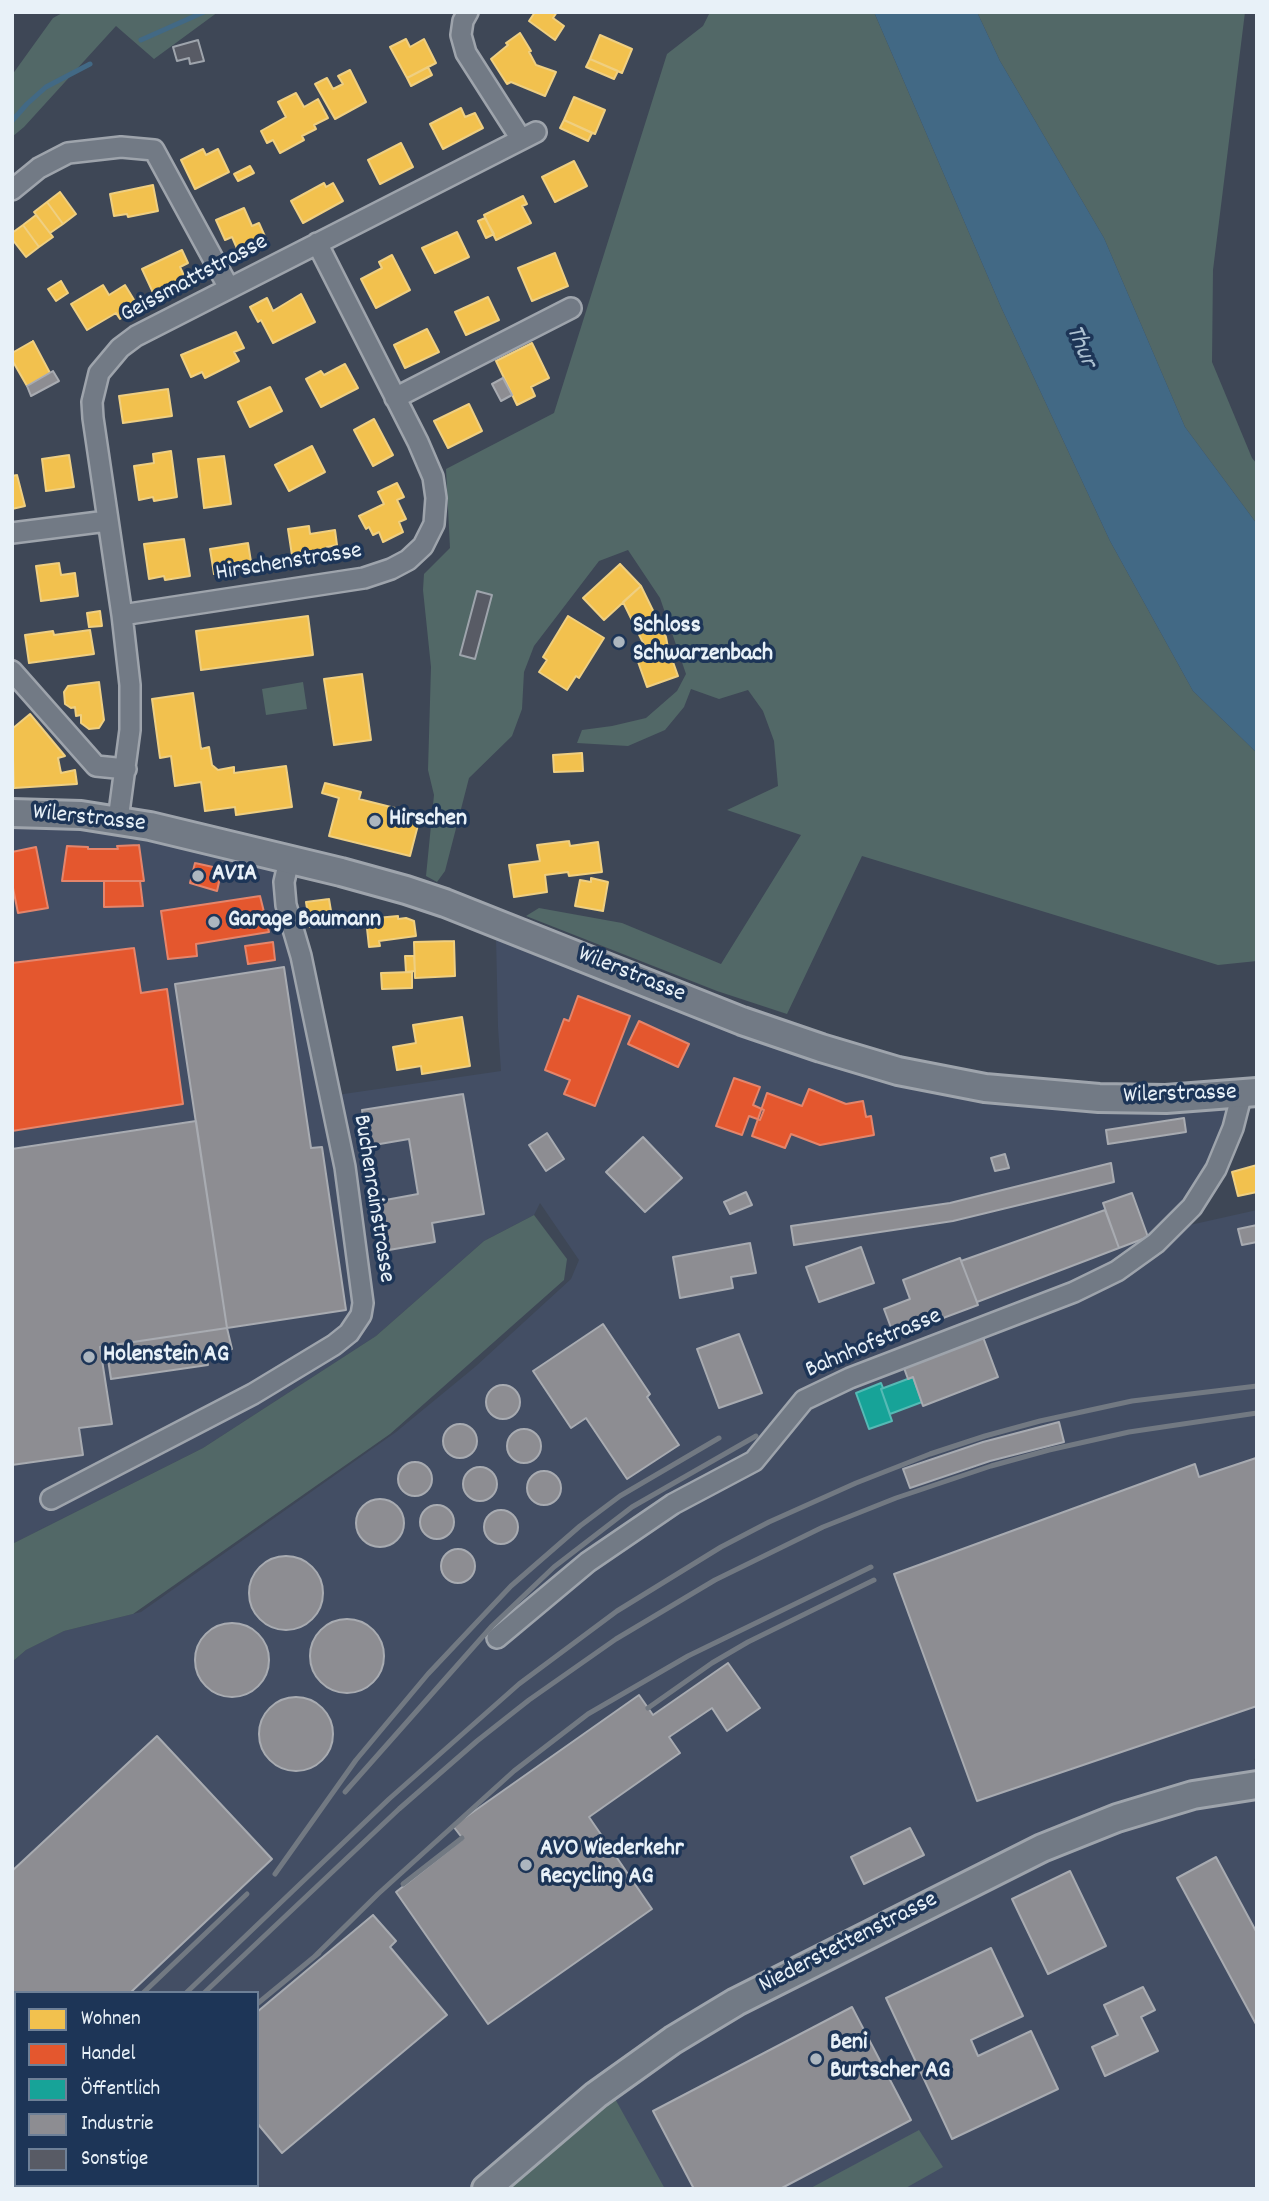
<!DOCTYPE html>
<html>
<head>
<meta charset="utf-8">
<style>
	body { margin:0 }
	#map { position:relative; width:1269px; height:2201px; overflow:hidden; background:#3e4756; font-family:Dekko,sans-serif }
	canvas { display:block }
	.frame { position:absolute; inset:0; border:14px solid #e8f1f8; pointer-events:none }
	.legend { position:absolute; left:14px; top:1991px; width:245px; height:196px; box-sizing:border-box; background:#1d3557; border:2px solid #6e8097; margin:0; padding:9px 12px; list-style:none; font-size:21px; color:#e8f1f8 }
	.legend li { display:flex; align-items:center; gap:14px; height:35px }
	.legend b { width:35px; border:2px solid #6e8097 }
</style>
</head>
<body>
<div id="map">
<canvas width="1269" height="2201"></canvas>
<div class="frame"></div>
<ul class="legend">
<li><b style="height:19px;background:#f2c14e"></b>Wohnen</li>
<li><b style="height:19px;background:#e4572e"></b>Handel</li>
<li><b style="height:19px;background:#17a398"></b>Öffentlich</li>
<li><b style="height:19px;background:#8d8d92"></b>Industrie</li>
<li><b style="height:19px;background:#585b65"></b>Sonstige</li>
</ul>
</div>
<script>
const c = document.querySelector('canvas').getContext('2d');
c.lineJoin = 'round';
function fill(path, color) {
  c.fillStyle = color;
  c.fill(path, 'evenodd');
}
function toPath(rows) {
  const path = new Path2D();
  for (const r of rows) {
    if (r.length === 3) {
      path.moveTo(r[0] + r[2], r[1]);
      path.arc(r[0], r[1], r[2], 0, 2 * Math.PI);
      continue;
    }
    path.moveTo(r[0], r[1]);
    for (let i = 2; i < r.length; i += 2) path.lineTo(r[i], r[i + 1]);
  }
  return path;
}
function trace(path, color, width, dash) {
  c.strokeStyle = color;
  c.lineWidth = width;
  c.lineCap = dash ? 'butt' : 'round';
  c.setLineDash(dash || []);
  c.stroke(path);
}
function drawText(font, color, halo, rows, align = 'center') {
  c.font = font + ' Dekko,sans-serif';
  c.lineWidth = 7;
  c.setLineDash([]);
  c.textBaseline = 'middle';
  c.strokeStyle = halo;
  c.fillStyle = color;
  for (const [text, x, y, turn = 0] of rows) {
    c.save();
    c.translate(x, y);
    c.rotate((+turn || 0) * Math.PI / 180);
    c.textAlign = isNaN(turn) ? turn : align;
    if (halo) c.strokeText(text, 0, 0);
    c.fillText(text, 0, 0);
    c.restore();
  }
}
fill(toPath([
	[12,813,42,814,286,871,330,1096,501,1071,498,1027,496,936,742,1021,985,1088,1242,1093,1233,1128,1172,1229,1257,1210,1257,1758,1254,1759,1257,1766,1257,2189,12,2189,12,1662,26,1650,64,1631,141,1612,396,1432,475,1367,571,1279,579,1260,540,1203,534,1215,484,1241,376,1336,203,1448,12,1544],
	[16,1993,257,1993,257,2185,16,2185]
]), '#434e64');
fill(toPath([
	[64,12,218,12,154,59,116,26,24,127,12,137,12,75,53,18],
	[710,12,874,12,1001,307,1110,541,1193,691,1257,753,1257,961,1218,965,862,856,787,1014,717,991,526,916,539,908,622,923,721,964,801,835,727,810,778,786,774,741,763,711,748,690,719,699,691,689,684,707,665,730,628,746,577,743,582,730,612,726,646,718,677,691,686,674,660,598,628,550,599,561,534,646,524,672,522,709,512,736,469,778,445,871,437,882,426,876,434,795,428,770,431,667,423,590,424,574,450,548,446,469,554,413,667,54,703,26],
	[977,12,1245,12,1213,270,1212,362,1252,458,1257,464,1257,524,1185,427,1104,238,1000,61],
	[303,682,307,709,266,715,262,689],
	[534,1215,567,1259,564,1280,390,1434,133,1614,64,1631,26,1650,12,1662,12,1544,203,1448,376,1336,484,1241],
	[608,2086,665,2189,486,2189],
	[919,2130,943,2167,904,2189,809,2189]
]), '#526867');
fill(toPath([
	[874,12,977,12,1000,61,1104,238,1185,427,1257,524,1257,753,1193,691,1110,541,1001,307]
]), '#426985');
const homes = toPath([
	[535,12,557,12,553,18,564,26,555,40,529,21,535,12],
	[520,33,531,51,529,52,536,65,556,72,545,96,511,82,507,84,491,59,508,45,506,43,520,33],
	[600,35,632,49,622,73,590,59,600,35],
	[406,39,410,47,424,39,436,63,407,78,390,47,406,39],
	[590,59,618,71,614,79,586,67,590,59],
	[428,67,432,75,411,86,407,78,428,67],
	[350,70,366,102,335,119,315,84,327,78,333,89,343,84,338,76,350,70],
	[296,93,304,107,318,99,328,118,314,125,316,129,302,136,304,140,280,153,273,140,267,143,261,131,286,117,278,102,296,93],
	[574,97,605,110,595,134,564,120,574,97],
	[461,108,465,117,475,113,483,128,443,149,430,124,461,108],
	[564,120,592,133,588,141,560,128,564,120],
	[401,143,413,167,380,184,368,160,401,143],
	[203,149,206,155,218,149,229,172,195,189,181,160,203,149],
	[574,161,587,186,555,202,542,177,574,161],
	[250,166,254,173,238,181,234,174,250,166],
	[324,183,326,187,333,183,343,201,303,223,291,201,324,183],
	[153,185,158,211,128,217,127,214,114,216,110,194,153,185],
	[60,192,76,214,63,224,47,202,60,192],
	[523,196,527,204,522,206,531,223,496,240,484,215,523,196],
	[47,202,63,224,50,233,34,212,47,202],
	[244,208,252,226,259,223,267,241,239,253,232,237,225,240,216,220,244,208],
	[36,215,53,237,39,247,23,225,36,215],
	[485,218,494,234,486,238,478,221,485,218],
	[23,225,39,247,26,257,12,239,12,233,23,225],
	[457,232,469,257,435,273,422,248,457,232],
	[182,250,188,263,180,267,187,282,155,297,142,269,182,250],
	[555,253,568,286,532,301,518,268,555,253],
	[392,255,410,290,376,308,361,279,382,268,379,262,392,255],
	[61,281,68,293,56,301,48,289,61,281],
	[103,285,109,295,125,285,139,308,120,319,116,313,87,330,71,304,103,285],
	[301,294,315,322,273,343,261,320,258,322,250,307,267,298,273,311,301,294],
	[488,297,499,320,466,335,455,312,488,297],
	[427,329,439,352,405,368,394,345,427,329],
	[236,332,244,348,234,352,239,361,205,378,202,372,191,377,181,355,236,332],
	[33,341,50,373,27,386,12,360,12,353,33,341],
	[532,343,549,378,531,387,535,396,517,405,496,361,532,343],
	[345,364,358,388,321,407,306,379,321,371,324,375,345,364],
	[270,387,282,411,250,427,238,402,270,387],
	[168,389,172,416,123,423,119,396,168,389],
	[469,404,482,431,448,448,434,421,469,404],
	[374,419,393,455,373,466,354,430,374,419],
	[312,446,325,472,289,491,275,465,312,446],
	[171,451,177,497,154,501,153,497,139,500,134,466,154,463,153,454,171,451],
	[69,455,74,487,46,491,42,459,69,455],
	[224,456,231,504,204,508,198,459,224,456],
	[17,475,25,506,12,509,12,476,17,475],
	[397,483,404,497,397,500,406,519,399,522,403,532,383,542,379,532,373,535,369,527,366,529,359,516,384,504,378,492,397,483],
	[309,526,310,534,335,530,337,545,327,547,328,557,293,562,288,529,309,526],
	[184,539,190,576,165,580,164,576,149,579,144,544,184,539],
	[248,543,252,568,214,574,210,549,248,543],
	[59,563,61,575,75,573,78,596,41,601,36,566,59,563],
	[620,564,641,586,604,620,583,598,620,564],
	[641,586,666,637,668,648,649,655,623,602,641,586],
	[100,611,102,626,89,627,87,613,100,611],
	[308,616,313,655,201,670,196,631,308,616],
	[568,616,604,638,579,678,576,676,567,690,539,672,547,660,543,657,568,616],
	[90,630,94,654,29,663,25,635,53,631,54,635,90,630],
	[668,648,678,676,647,687,637,659,668,648],
	[362,674,371,740,334,745,324,679,362,674],
	[99,682,104,720,99,728,89,729,81,723,81,715,76,716,75,707,71,708,65,704,64,692,68,686,99,682],
	[193,693,201,749,209,747,212,765,218,770,234,767,234,773,286,766,292,807,236,815,235,807,205,811,201,782,175,786,171,756,160,758,152,699,193,693],
	[30,714,65,756,58,758,61,773,75,770,77,784,14,788,12,729,30,714],
	[582,753,583,771,554,772,553,755,582,753],
	[325,783,361,792,359,799,407,811,416,817,418,825,410,856,329,836,339,798,322,793,325,783],
	[569,841,570,846,598,842,602,872,569,876,568,872,545,875,547,892,514,897,509,865,540,861,537,845,569,841],
	[591,878,608,882,603,911,575,906,580,880,591,882,591,878],
	[329,899,333,923,310,927,306,902,329,899],
	[398,916,398,919,406,918,414,921,416,936,379,941,380,946,369,947,366,919,398,916],
	[454,941,455,976,415,978,414,942,454,941],
	[405,956,414,956,415,971,406,972,405,956],
	[412,972,412,988,382,989,381,973,412,972],
	[462,1017,470,1066,422,1074,421,1066,397,1070,393,1047,416,1043,413,1025,462,1017],
	[1257,1165,1257,1192,1238,1196,1232,1172,1257,1165]
]);
fill(homes, '#f2c14e');
trace(homes, '#efcf81', 2);
const shops = toPath([
	[139,845,144,881,62,881,67,846,88,847,88,849,118,849,117,846,139,845],
	[36,847,48,908,18,913,12,883,12,852,36,847],
	[195,863,222,869,217,891,190,883,195,863],
	[104,881,140,881,143,906,104,907,104,881],
	[260,896,269,932,196,944,197,956,168,959,161,911,260,896],
	[273,942,275,960,248,964,245,946,273,942],
	[134,948,141,993,167,989,183,1104,12,1131,12,963,134,948],
	[578,996,630,1016,595,1106,564,1094,570,1080,545,1070,564,1019,569,1021,578,996],
	[639,1021,689,1044,678,1067,628,1044,639,1021],
	[734,1078,760,1087,753,1105,764,1110,760,1120,749,1116,742,1135,716,1126,734,1078],
	[809,1089,846,1104,863,1101,866,1117,871,1116,874,1135,820,1145,791,1134,785,1148,752,1136,767,1093,802,1106,809,1089]
]);
fill(shops, '#e4572e');
trace(shops, '#e5856b', 2);
const public = toPath([
	[913,1377,922,1402,890,1414,881,1389,913,1377],
	[881,1383,883,1388,881,1389,892,1421,869,1429,856,1393,881,1383]
]);
fill(public, '#17a398');
trace(public, '#56bab5', 2);
const industry = toPath([
	[53,371,59,381,31,396,27,386,53,371],
	[503,378,512,395,501,401,492,384,503,378],
	[284,967,311,1148,322,1147,346,1310,227,1328,175,984,284,967],
	[463,1094,484,1214,432,1223,435,1242,389,1250,380,1201,418,1194,409,1139,368,1146,362,1110,463,1094],
	[1184,1118,1186,1132,1108,1144,1106,1130,1184,1118],
	[196,1121,227,1328,100,1347,112,1424,79,1428,83,1455,12,1465,12,1149,196,1121],
	[547,1133,564,1159,546,1171,529,1145,547,1133],
	[643,1137,682,1178,645,1212,606,1172,643,1137],
	[1005,1154,1009,1168,995,1171,991,1158,1005,1154],
	[1111,1163,1114,1182,953,1221,794,1245,791,1226,950,1203,1111,1163],
	[746,1192,752,1205,730,1214,724,1202,746,1192],
	[1132,1193,1148,1237,1119,1248,1103,1203,1132,1193],
	[1105,1210,1119,1248,977,1302,961,1261,1105,1210],
	[1257,1225,1257,1242,1242,1245,1238,1229,1257,1225],
	[750,1243,756,1273,731,1277,733,1288,680,1298,673,1257,750,1243],
	[861,1247,874,1283,819,1302,806,1267,861,1247],
	[960,1258,978,1305,911,1330,910,1327,893,1333,884,1309,910,1299,903,1280,960,1258],
	[603,1324,650,1394,647,1397,679,1445,627,1479,586,1418,571,1428,533,1371,603,1324],
	[227,1328,232,1349,206,1353,208,1365,111,1379,106,1346,227,1328],
	[739,1334,762,1393,719,1408,697,1349,739,1334],
	[983,1337,998,1377,923,1406,913,1377,908,1379,904,1368,983,1337],
	[503,1402,17],
	[1059,1422,1064,1442,990,1461,910,1488,903,1469,983,1442,1059,1422],
	[460,1441,17],
	[524,1446,17],
	[1256,1458,1257,1706,977,1801,894,1574,1195,1464,1199,1477,1256,1458],
	[415,1479,17],
	[480,1484,17],
	[544,1488,17],
	[380,1523,24],
	[437,1522,17],
	[501,1527,17],
	[458,1566,17],
	[286,1593,37],
	[347,1656,37],
	[232,1660,37],
	[728,1663,760,1708,727,1731,712,1708,669,1737,680,1753,589,1817,652,1909,488,2024,396,1892,463,1839,453,1826,639,1695,653,1715,728,1663],
	[296,1734,37],
	[157,1736,272,1859,130,1993,16,1993,16,2102,12,2105,12,1871,157,1736],
	[910,1828,924,1855,864,1884,851,1857,910,1828],
	[1216,1857,1257,1933,1257,2026,1177,1878,1216,1857],
	[1070,1871,1106,1946,1048,1974,1012,1899,1070,1871],
	[373,1915,396,1941,390,1947,447,2015,282,2153,257,2123,257,2012,373,1915],
	[991,1948,1023,2016,971,2040,978,2056,1031,2031,1058,2089,952,2139,886,1998,991,1948],
	[1143,1987,1155,2010,1141,2017,1158,2051,1105,2076,1092,2047,1118,2035,1104,2005,1143,1987],
	[852,2007,911,2120,780,2189,694,2189,653,2111,852,2007]
]);
fill(industry, '#8d8d92');
trace(industry, '#a8abb1', 2);
trace(toPath([
	[141,40,204,12],
	[12,121,27,104,46,87,90,64]
]), '#426985', 5);
const building = toPath([
	[198,40,204,61,190,64,189,58,177,61,173,47,198,40],
	[477,591,492,595,475,659,460,655,477,591]
]);
fill(building, '#585b65');
trace(building, '#9ea4ac', 2);
const street = toPath([
	[468,12,463,21,461,35,466,53,521,139],
	[12,190,39,168,68,153,121,147,154,150,229,288],
	[395,398,571,308],
	[12,533,107,521],
	[122,615,364,578,391,569,408,560,423,546,434,524,436,498,433,477,418,442,317,243],
	[12,671,96,766,126,769],
	[118,820,130,730,130,685,122,615,93,418,92,402,99,373,120,348,136,336,536,132],
	[51,1499,253,1394,334,1345,349,1333,361,1315,363,1303,345,1167,301,956,286,905,284,882,289,860],
	[497,1638,588,1562,673,1504,754,1461,804,1400,850,1378,1074,1292,1117,1271,1156,1243,1192,1207,1216,1169,1233,1128,1242,1093]
]);
const secondary = toPath([
	[12,813,81,815,150,826,341,872,406,890,445,903,742,1021,821,1048,898,1071,985,1088,1099,1098,1166,1099,1257,1092],
	[486,2189,596,2095,673,2040,736,2002,1042,1848,1117,1818,1193,1795,1257,1785]
]);
trace(street, '#9ea4ac', 24);
trace(secondary, '#9ea4ac', 32);
trace(street, '#727a85', 19);
trace(secondary, '#727a85', 26);
trace(toPath([
	[648,1708,712,1663,748,1642,874,1580],
	[345,1792,492,1626,554,1567,632,1507,756,1436],
	[275,1874,356,1760,428,1674,511,1586,580,1526,620,1496,719,1438],
	[403,1884,462,1838],
	[313,1958,378,1894,514,1771,588,1714,688,1656,871,1567],
	[143,1993,247,1894],
	[186,1993,389,1799,519,1684,617,1611,721,1547,769,1522,856,1483,930,1454,985,1436,1040,1421,1132,1401,1257,1386],
	[204,1993,399,1809,477,1741,529,1700,616,1639,715,1580,823,1527,896,1498,991,1466,1049,1450,1129,1432,1257,1413],
	[257,2004,319,1953],
	[12,2118,16,2114],
	[12,2134,16,2131],
	[12,2157,16,2154],
	[12,2175,16,2172],
	[37,2189,42,2185]
]), '#727982', 5);
for (const [x, y, r, color] of [
	[619,642,7,"#acb6bf"],
	[375,821,7,"#acb6bf"],
	[198,876,7,"#acb6bf"],
	[214,922,7,"#acb6bf"],
	[89,1357,7,"#acb6bf"],
	[526,1865,7,"#acb6bf"],
	[816,2059,7,"#acb6bf"]
]) {
  const dot = new Path2D();
  dot.arc(x, y, r, 0, 2 * Math.PI);
  c.fillStyle = color;
  c.fill(dot);
  trace(dot, '#1d3557', 2.5);
}
drawText('24px', '#e8f1f8', '#1d3557', [
	["Geissmattstrasse",195,280,-28],
	["Hirschenstrasse",289,564,-9],
	["Wilerstrasse",89,820,6],
	["Wilerstrasse",631,976,22],
	["Wilerstrasse",1180,1096,-2],
	["Buchenrainstrasse",372,1199,81],
	["Bahnhofstrasse",874,1345,-23],
	["Niederstettenstrasse",849,1944,-27]
]);
drawText('bold 24px', '#e8f1f8', '#1d3557', [
	["Schloss",633,628],
	["Schwarzenbach",633,656],
	["Hirschen",389,821],
	["AVIA",212,876],
	["Garage Baumann",228,922],
	["Holenstein AG",103,1357],
	["AVO Wiederkehr",540,1851],
	["Recycling AG",540,1879],
	["Beni",830,2045],
	["Burtscher AG",830,2073]
], 'left');
drawText('italic 26px', '#aec2d2', '#1d3557', [
	["Thur",1079,347,67]
]);
</script>
</body>
</html>
